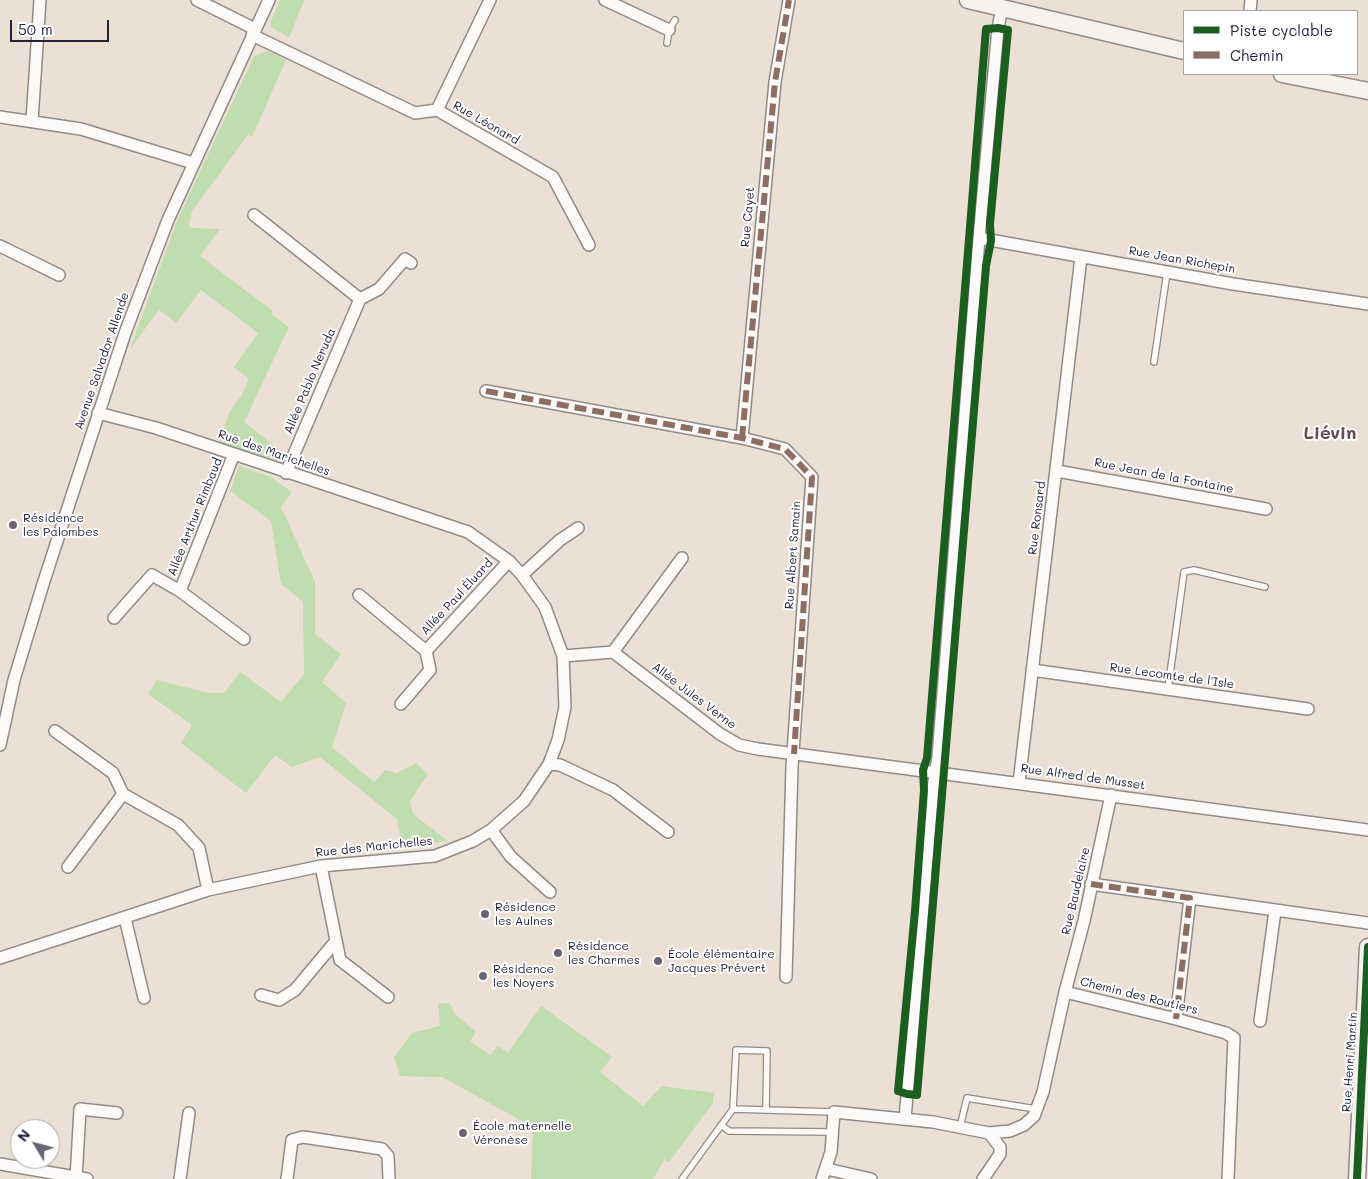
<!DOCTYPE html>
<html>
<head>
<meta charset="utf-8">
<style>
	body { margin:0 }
	#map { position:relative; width:1368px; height:1179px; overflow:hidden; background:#ece0d4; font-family:Mali,sans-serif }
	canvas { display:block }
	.legend { position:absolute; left:1183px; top:10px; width:175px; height:65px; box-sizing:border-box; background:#fff; border:1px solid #a7a7b1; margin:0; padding:6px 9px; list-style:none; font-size:15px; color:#22223b }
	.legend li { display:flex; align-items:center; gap:10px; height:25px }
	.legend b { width:25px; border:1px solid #a7a7b1 }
	.north { position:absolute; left:10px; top:1119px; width:50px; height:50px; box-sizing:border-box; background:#fff; border:1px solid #a7a7b1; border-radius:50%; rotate:307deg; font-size:14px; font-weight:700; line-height:20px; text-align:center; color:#22223b }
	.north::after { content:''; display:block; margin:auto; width:18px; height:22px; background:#696471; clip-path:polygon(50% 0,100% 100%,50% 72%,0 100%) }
	.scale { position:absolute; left:10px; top:20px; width:99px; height:22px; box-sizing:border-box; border:2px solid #22223b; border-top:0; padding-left:6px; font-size:15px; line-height:18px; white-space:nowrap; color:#22223b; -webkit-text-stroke:4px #fff; paint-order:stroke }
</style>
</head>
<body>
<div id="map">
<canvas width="1368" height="1179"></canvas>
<ul class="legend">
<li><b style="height:6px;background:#1b5e20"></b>Piste cyclable</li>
<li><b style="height:6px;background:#8d6e63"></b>Chemin</li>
</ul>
<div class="north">N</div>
<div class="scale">50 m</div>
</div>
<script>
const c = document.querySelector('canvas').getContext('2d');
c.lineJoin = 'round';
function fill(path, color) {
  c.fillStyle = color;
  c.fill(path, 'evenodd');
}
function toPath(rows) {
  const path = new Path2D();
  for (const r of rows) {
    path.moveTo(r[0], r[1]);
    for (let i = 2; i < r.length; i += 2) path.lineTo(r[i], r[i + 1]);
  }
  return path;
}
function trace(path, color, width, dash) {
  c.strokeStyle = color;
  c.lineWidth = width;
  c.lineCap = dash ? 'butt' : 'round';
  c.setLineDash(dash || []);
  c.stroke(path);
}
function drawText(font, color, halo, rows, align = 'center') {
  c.font = font + ' Mali,sans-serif';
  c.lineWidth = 4;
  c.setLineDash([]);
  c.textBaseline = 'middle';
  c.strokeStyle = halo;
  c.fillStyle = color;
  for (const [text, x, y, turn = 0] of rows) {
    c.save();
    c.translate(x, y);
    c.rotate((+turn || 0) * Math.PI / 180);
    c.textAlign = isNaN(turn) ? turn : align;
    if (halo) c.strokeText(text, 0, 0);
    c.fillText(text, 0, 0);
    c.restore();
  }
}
fill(toPath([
	[280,0,304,0,289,38,271,27,271,21],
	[267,51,286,60,252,137,248,135,192,211,189,226,192,228,220,229,200,256,273,311,271,314,289,327,244,422,283,453,277,461,219,442,230,411,241,396,249,379,234,367,258,333,201,290,176,323,159,310,130,349,177,221,254,56],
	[239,466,271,477,292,492,281,507,315,582,315,634,341,654,322,682,346,703,332,747,374,782,385,770,397,773,416,763,428,774,410,801,413,814,448,841,401,846,397,819,320,757,292,767,275,755,246,793,181,743,192,725,148,694,157,680,209,693,224,693,240,672,281,702,304,674,303,602,281,584,271,521,230,491],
	[450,1003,455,1014,476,1032,470,1041,490,1055,498,1046,508,1053,541,1006,612,1057,600,1072,643,1106,662,1086,714,1093,713,1103,669,1162,665,1159,653,1179,531,1179,533,1127,442,1077,400,1076,394,1057,412,1033,440,1026,438,1004]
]), '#bfddaf');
const lane = toPath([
	[667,43,669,30,675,20],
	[1154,362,1167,272],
	[1168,689,1184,572,1194,570,1265,587],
	[733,1109,736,1050,767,1051,766,1110],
	[721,1125,729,1131,832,1132],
	[960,1127,967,1098,1036,1109],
	[682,1179,733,1109,834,1112]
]);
const street = toPath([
	[197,0,255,29],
	[605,0,669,30],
	[1250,11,1251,0],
	[252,35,415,113,437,110,553,177,589,245],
	[437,110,490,0],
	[0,117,81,129,193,163],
	[32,121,40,0],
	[254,215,360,299],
	[979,238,1233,284,1368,304],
	[0,246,59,275],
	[486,391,742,438,785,449,812,477,792,767,786,977],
	[742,438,775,82,789,0],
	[1057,471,1266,509],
	[286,473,360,299,379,289,405,259,411,263],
	[522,575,560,540,578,528],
	[180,591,244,639],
	[359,595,426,651,430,670,401,704],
	[114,618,152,575,180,591,234,454],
	[426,651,509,561],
	[613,652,682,558],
	[563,656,613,652,720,734,739,745,758,749,1368,830],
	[1032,670,1308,709],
	[55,731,113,773,123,794],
	[0,745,14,680,44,581,125,333,168,220,269,0],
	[549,764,560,765,613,790,668,832],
	[1019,783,1081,257],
	[491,830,511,857,550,892],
	[321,866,340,960,388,997],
	[68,867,123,794,178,825,199,848,208,890],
	[1091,884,1368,923],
	[125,918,144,998],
	[0,958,208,890,321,866,435,856,473,841,491,830,524,801,549,764,558,740,565,707,563,656,545,607,522,575,509,561,468,532,156,428,98,413],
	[1065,992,1176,1019,1226,1033,1234,1038,1228,1179],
	[261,995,279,1000,295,990,335,942],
	[1176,1019,1190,898],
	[1260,1021,1275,911],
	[905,1119,933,788,938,757,979,238,998,28,1002,8],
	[0,1164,87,1179],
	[827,1169,871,1179],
	[76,1179,80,1109,117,1113],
	[180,1179,189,1113],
	[287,1179,292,1140,303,1137,382,1149,388,1156,389,1179],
	[822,1179,831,1152,834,1112,933,1122,989,1133,1010,1131,1024,1125,1034,1116,1043,1092,1065,992,1084,921,1111,795],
	[983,1179,1000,1154,1000,1147,989,1133]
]);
const secondary = toPath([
	[968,0,1184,51],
	[1282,74,1368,91],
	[1357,1179,1368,947]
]);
trace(lane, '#918b88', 8);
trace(street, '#918b88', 14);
trace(secondary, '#918b88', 19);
trace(lane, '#fcfaf9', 5.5);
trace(street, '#fcfaf9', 11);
trace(secondary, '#f6f2ee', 16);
trace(toPath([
	[486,391,742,438,785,449,812,477,794,754],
	[742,438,775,82,789,0],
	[1091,884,1190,898,1176,1019]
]), '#8d6e63', 6, [12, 6]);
trace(toPath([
	[998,28,1008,30,990,224,991,241,986,266,917,1095,907,1094,898,1091,915,911,924,790,923,770,927,758,986,29,998,28],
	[1357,1179,1368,947]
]), '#1b5e20', 8);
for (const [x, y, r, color] of [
	[13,525,5,"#696471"],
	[485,914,5,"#696471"],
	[558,953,5,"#696471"],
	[658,961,5,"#696471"],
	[483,976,5,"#696471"],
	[463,1133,5,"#696471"]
]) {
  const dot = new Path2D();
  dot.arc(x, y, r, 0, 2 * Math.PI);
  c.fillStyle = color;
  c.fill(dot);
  trace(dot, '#fff', 2);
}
drawText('12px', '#22223b', '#fff', [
	["Rue Léonard",486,123,30],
	["Rue Cayet",748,217,-85],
	["Rue Jean Richepin",1182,260,10],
	["Avenue Salvador Allende",102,361,-71],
	["Allée Pablo Neruda",310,381,-67],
	["Rue des Marichelles",274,453,19],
	["Rue Jean de la Fontaine",1164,476,11],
	["Allée Arthur Rimbaud",195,517,-68],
	["Rue Ronsard",1037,518,-83],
	["Rue Albert Samain",793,555,-86],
	["Allée Paul Éluard",457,597,-47],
	["Rue Lecomte de l'Isle",1172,676,8],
	["Allée Jules Verne",694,696,37],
	["Rue Alfred de Musset",1083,777,8],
	["Rue des Marichelles",374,847,-6],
	["Rue Baudelaire",1076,891,-77],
	["Chemin des Routiers",1139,996,14],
	["Rue Henri Martin",1350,1062,-86]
]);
drawText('12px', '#22223b', '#fff', [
	["Résidence",23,518],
	["les Palombes",23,532],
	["Résidence",495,907],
	["les Aulnes",495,921],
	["Résidence",568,946],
	["les Charmes",568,960],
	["École élémentaire",668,954],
	["Jacques Prévert",668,968],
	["Résidence",493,969],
	["les Noyers",493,983],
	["École maternelle",473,1126],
	["Véronèse",473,1140]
], 'left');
drawText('bold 18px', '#684a54', '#fff', [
	["Liévin",1330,433]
]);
</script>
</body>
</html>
